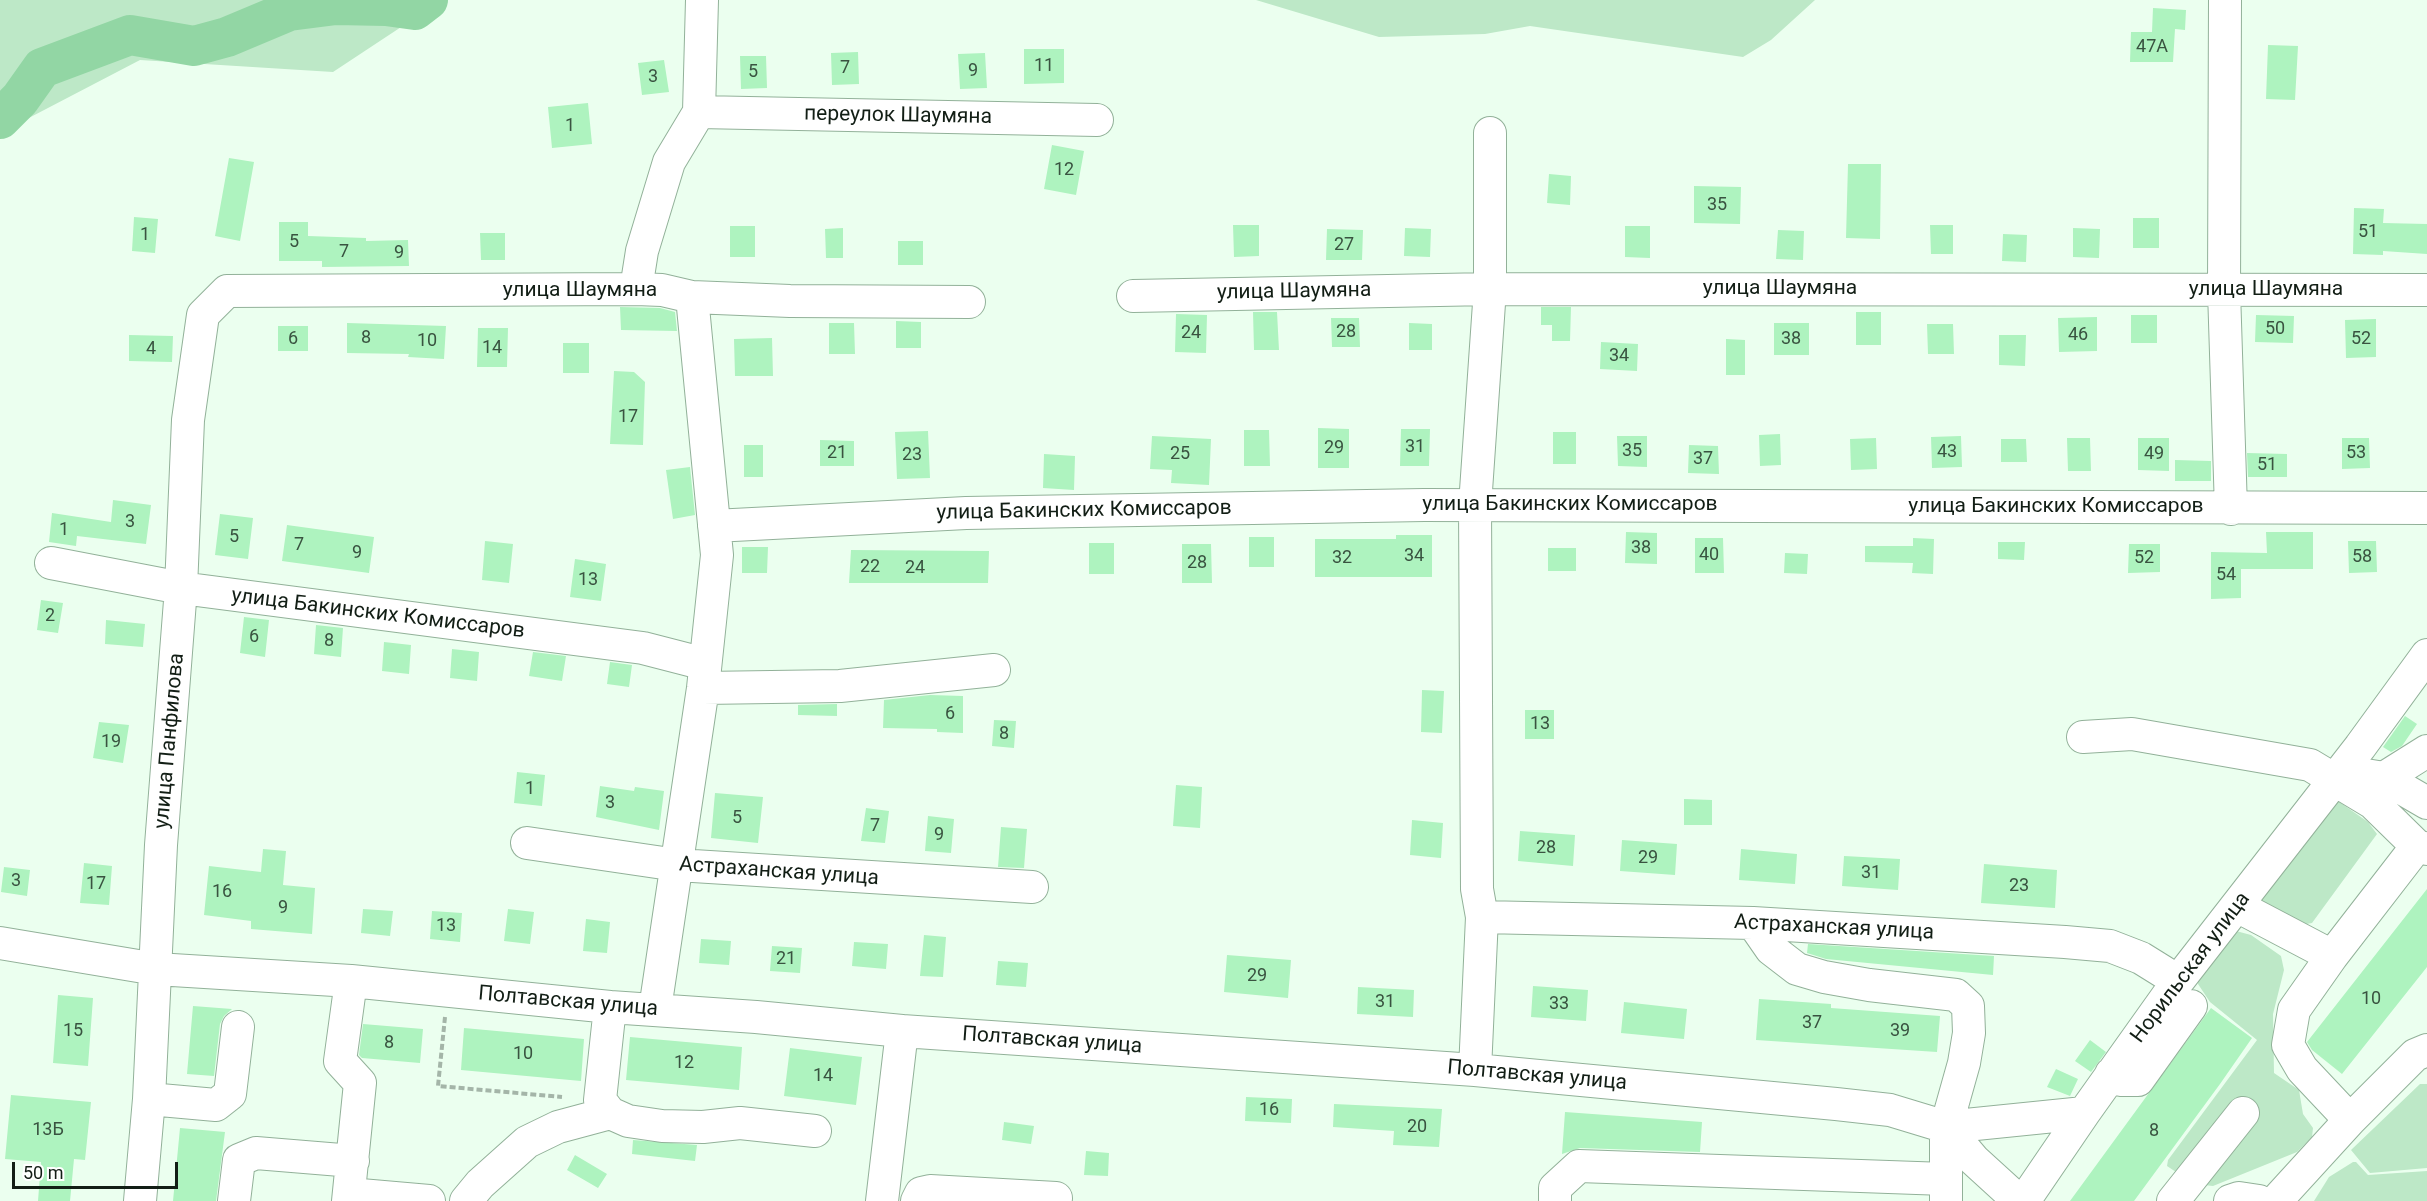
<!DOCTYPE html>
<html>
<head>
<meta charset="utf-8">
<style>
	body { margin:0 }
	#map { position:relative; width:2427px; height:1201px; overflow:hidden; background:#ebffef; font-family:Roboto,sans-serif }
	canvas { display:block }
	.scale { position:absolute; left:12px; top:1162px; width:166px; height:27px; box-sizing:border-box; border:3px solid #121e15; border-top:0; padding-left:8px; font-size:18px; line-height:21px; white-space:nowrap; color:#121e15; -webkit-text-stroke:4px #fff; paint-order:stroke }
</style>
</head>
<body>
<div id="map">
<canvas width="2427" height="1201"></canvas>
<div class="scale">50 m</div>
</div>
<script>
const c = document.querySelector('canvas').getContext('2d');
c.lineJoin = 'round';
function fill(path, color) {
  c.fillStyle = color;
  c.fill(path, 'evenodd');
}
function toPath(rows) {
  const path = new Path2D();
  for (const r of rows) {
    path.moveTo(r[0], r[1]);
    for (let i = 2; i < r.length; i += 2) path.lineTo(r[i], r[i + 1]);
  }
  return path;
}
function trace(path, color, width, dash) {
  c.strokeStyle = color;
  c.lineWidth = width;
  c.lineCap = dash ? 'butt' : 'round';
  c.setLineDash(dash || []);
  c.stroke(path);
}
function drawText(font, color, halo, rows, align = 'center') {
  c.font = font + ' Roboto,sans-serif';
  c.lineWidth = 4.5;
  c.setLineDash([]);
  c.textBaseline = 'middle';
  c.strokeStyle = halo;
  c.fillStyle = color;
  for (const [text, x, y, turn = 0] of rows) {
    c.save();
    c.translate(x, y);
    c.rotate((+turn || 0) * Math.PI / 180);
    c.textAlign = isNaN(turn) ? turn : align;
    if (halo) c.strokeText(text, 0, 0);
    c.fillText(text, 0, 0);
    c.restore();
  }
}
fill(toPath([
	[0,0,442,0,333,72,140,60,0,133],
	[1256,0,1815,0,1771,40,1743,57,1530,26,1485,34,1379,37],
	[2335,799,2368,822,2377,834,2312,923,2301,925,2260,904,2258,898],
	[2236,931,2251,935,2281,956,2284,970,2273,1014,2274,1073,2299,1090,2303,1114,2313,1128,2312,1137,2297,1152,2213,1186,2204,1185,2252,1101,2250,1099,2246,1098,2179,1174,2167,1166,2168,1160,2257,1040,2210,1002,2198,984,2198,977],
	[2420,1084,2427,1084,2427,1168,2370,1173,2351,1150],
	[2353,1162,2356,1162,2368,1175,2427,1171,2427,1201,2314,1201,2329,1177]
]), '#bde8c7');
trace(toPath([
	[0,119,20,99,42,68,130,35,194,46,227,37,289,11,336,5,386,6,415,10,428,0]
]), '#92d6a4', 40);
fill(toPath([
	[2153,8,2186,10,2185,30,2175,29,2173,62,2130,62,2131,32,2152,32],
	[2268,45,2298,46,2295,100,2266,99],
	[1024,49,1064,49,1064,83,1024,84],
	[858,52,859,84,832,85,831,53],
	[985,53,987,88,960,89,958,54],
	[740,56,766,56,767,88,741,89],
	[664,60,669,92,642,95,638,63],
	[588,103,592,144,552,148,548,107],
	[1052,145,1084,151,1076,195,1044,189],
	[229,158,254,162,240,241,215,236],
	[1848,164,1881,164,1880,239,1846,238],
	[1549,174,1571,176,1570,205,1547,203],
	[1694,186,1741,187,1740,224,1694,223],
	[2354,208,2384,209,2383,223,2427,224,2427,254,2383,251,2383,255,2353,254],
	[134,217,158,219,155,253,132,251],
	[2133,218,2159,218,2159,248,2133,248],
	[279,222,308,222,308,236,366,238,366,241,408,240,409,266,322,267,322,261,279,261],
	[1233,225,1259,225,1259,256,1234,257],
	[1930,225,1953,225,1953,254,1931,254],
	[730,226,755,226,755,257,730,257],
	[1625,226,1650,226,1650,258,1625,257],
	[843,228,843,258,826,258,825,229],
	[1405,228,1431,229,1430,257,1404,256],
	[2073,228,2100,229,2099,258,2073,257],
	[1327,229,1363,230,1362,260,1326,260],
	[1778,230,1804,231,1803,260,1776,259],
	[480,233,505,233,505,260,481,260],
	[2003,234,2027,235,2026,262,2002,261],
	[898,241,923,241,923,265,898,265],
	[620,307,660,308,675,312,677,331,621,330],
	[1541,307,1571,307,1570,341,1552,341,1552,325,1541,325],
	[1253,312,1277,312,1279,350,1254,350],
	[1856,312,1881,312,1881,345,1856,345],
	[1176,314,1207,315,1206,353,1175,352],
	[2131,315,2157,315,2157,343,2131,343],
	[2256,315,2294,316,2293,343,2255,342],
	[2097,317,2097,351,2059,352,2058,318],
	[1331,318,1359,318,1360,347,1332,347],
	[2376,319,2376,357,2346,358,2345,320],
	[896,321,921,322,921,348,896,348],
	[347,323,446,326,444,359,408,357,409,354,347,353],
	[829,323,854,323,855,354,829,354],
	[1409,323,1432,324,1432,350,1409,350],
	[1774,323,1809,323,1809,355,1774,355],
	[1927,324,1953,324,1954,354,1928,354],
	[278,326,308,326,308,351,278,351],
	[478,328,508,328,507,367,477,367],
	[129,335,173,336,172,362,129,361],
	[1999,335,2026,335,2025,366,1999,365],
	[772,338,773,376,735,376,734,339],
	[1726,339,1745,340,1745,375,1726,375],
	[1601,342,1638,344,1637,371,1600,369],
	[563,343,589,343,589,373,563,373],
	[614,371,634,372,645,382,643,445,610,444],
	[1318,428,1349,429,1349,468,1318,468],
	[1401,429,1430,429,1429,466,1400,466],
	[1244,430,1269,430,1270,466,1244,466],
	[928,431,930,478,897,479,895,432],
	[1553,432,1576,432,1576,464,1553,464],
	[1780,434,1781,465,1760,466,1759,435],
	[1152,436,1211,439,1209,485,1171,483,1172,470,1150,469],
	[1617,436,1647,436,1647,467,1618,466],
	[1961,436,1962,467,1932,468,1931,437],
	[1876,438,1877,469,1851,470,1850,439],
	[2067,438,2090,438,2091,471,2068,471],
	[2138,438,2169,438,2169,471,2138,470],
	[2342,438,2369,438,2370,468,2342,469],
	[2001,439,2026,439,2027,462,2001,462],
	[820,440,854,441,854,466,820,466],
	[744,445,763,445,763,477,744,477],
	[1689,445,1718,446,1719,474,1688,473],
	[2247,453,2287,454,2287,477,2248,477],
	[1044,454,1075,456,1074,490,1043,488],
	[2175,460,2211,461,2211,481,2175,481],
	[690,467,695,515,673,519,666,470],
	[113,500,151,505,146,544,77,536,76,546,49,542,52,513,111,522],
	[220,514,253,518,248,559,215,555],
	[287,525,374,537,369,573,282,561],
	[1626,532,1657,533,1657,564,1625,563],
	[2266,532,2313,532,2313,569,2241,569,2241,598,2211,599,2211,552,2267,553],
	[1396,535,1432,535,1432,577,1315,577,1315,539,1396,539],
	[1249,537,1274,537,1274,567,1249,567],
	[1695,538,1723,538,1724,573,1695,573],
	[1913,538,1934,539,1933,574,1912,573,1913,563,1865,562,1865,546,1913,546],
	[485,541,513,544,509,583,482,580],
	[2348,541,2376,541,2377,572,2349,573],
	[1998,542,2025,542,2024,560,1998,559],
	[1089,543,1114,543,1114,574,1089,574],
	[1182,544,1211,544,1212,583,1182,583],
	[2129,544,2160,544,2160,572,2128,573],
	[742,547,768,547,767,573,742,573],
	[1548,548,1576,548,1576,571,1548,571],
	[851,550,989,551,988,583,849,583],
	[1785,553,1808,554,1807,574,1784,573],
	[575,559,606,564,601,601,570,597],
	[41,600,63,603,58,633,37,630],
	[244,617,269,620,265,657,240,653],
	[106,620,145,624,143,647,105,644],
	[316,625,343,628,341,657,314,654],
	[384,642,411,645,409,674,382,671],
	[452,649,479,652,477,681,450,678],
	[533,652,566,656,562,681,529,676],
	[610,662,632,665,629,687,607,684],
	[1422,690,1444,691,1442,733,1421,732],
	[930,695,963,696,963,733,937,732,937,729,883,728,884,700],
	[837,704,837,716,798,715,798,705],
	[1525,710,1554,710,1554,739,1525,739],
	[2405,716,2417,724,2402,746,2391,752,2383,747],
	[994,720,1016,721,1014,748,992,746],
	[99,722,129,725,123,763,93,758],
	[517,772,545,775,542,806,514,803],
	[1176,785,1202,787,1200,828,1173,826],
	[600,786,634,791,635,787,664,791,659,830,596,817],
	[715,793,763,797,758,843,711,838],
	[1684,799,1712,800,1712,825,1684,825],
	[866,808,889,811,885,843,861,841],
	[928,816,954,819,951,853,925,851],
	[1412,820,1443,823,1441,858,1410,855],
	[1001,827,1027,829,1024,868,998,867],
	[1520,831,1575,835,1573,866,1518,861],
	[1622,840,1677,844,1675,875,1620,871],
	[263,849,286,851,283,885,315,888,312,934,251,929,251,921,204,915,209,866,261,872],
	[1741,849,1797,854,1795,884,1739,880],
	[1844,856,1900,859,1898,890,1842,886],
	[84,863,112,866,109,905,80,903],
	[1984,864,2057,870,2055,908,1981,903],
	[4,867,30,870,27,896,1,892],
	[2427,889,2427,967,2342,1074,2312,1050,2307,1042],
	[363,909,393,911,390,936,361,933],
	[508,909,534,912,530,944,504,941],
	[432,911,462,913,460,942,430,939],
	[586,919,610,922,607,953,583,951],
	[924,935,946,937,943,977,920,976],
	[701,939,731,941,729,965,699,963],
	[854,942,888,944,886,969,852,966],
	[1808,944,1994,956,1993,975,1826,959,1807,953],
	[772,946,802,948,800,973,770,971],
	[1227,955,1291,960,1288,998,1224,992],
	[998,961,1028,963,1026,987,996,985],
	[1533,986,1588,990,1586,1021,1531,1017],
	[1358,987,1414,990,1413,1017,1357,1014],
	[58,995,93,998,88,1066,53,1063],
	[1759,999,1831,1004,1831,1008,1940,1016,1937,1052,1756,1040],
	[1624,1002,1687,1009,1684,1039,1621,1033],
	[193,1006,232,1009,224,1016,220,1024,214,1076,187,1074],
	[2211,1008,2252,1038,2220,1084,2134,1201,2070,1201],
	[363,1024,423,1029,420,1063,362,1058,359,1055],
	[464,1028,584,1039,581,1081,461,1070],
	[630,1037,742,1047,739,1090,626,1080],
	[2090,1040,2106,1052,2091,1072,2075,1061],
	[790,1048,862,1057,856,1105,784,1096],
	[2056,1069,2078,1079,2070,1096,2047,1087],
	[11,1095,91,1102,85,1160,74,1159,70,1201,38,1201,41,1162,5,1159],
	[1246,1097,1292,1099,1291,1123,1245,1121],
	[1334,1104,1442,1109,1439,1147,1393,1145,1394,1131,1333,1127],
	[1565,1112,1702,1122,1700,1152,1580,1148,1562,1154],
	[1004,1122,1034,1126,1031,1144,1002,1140],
	[180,1128,225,1132,216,1201,173,1201],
	[633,1140,697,1145,695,1161,632,1154],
	[1086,1151,1109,1153,1108,1176,1084,1175],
	[575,1155,607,1174,598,1188,567,1170]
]), '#aef3bf');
const minor = toPath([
	[2225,0,2224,291,2231,509],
	[699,112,1097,120],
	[636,289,642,251,669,162,699,112,702,0],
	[1133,296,1490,289,2427,290],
	[714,526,966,513,1424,505,2427,508],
	[51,563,181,588,643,648,705,664],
	[703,688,840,686,994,670],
	[2083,737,2132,734,2310,765,2373,803,2417,846],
	[2341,771,2384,778,2427,803],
	[2384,778,2427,751],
	[527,843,677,865,1032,887],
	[2237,906,2332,956],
	[1482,917,1753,923,2065,942,2110,946,2141,958,2178,981],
	[1753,923,1771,949,1797,969,1824,977,1869,985,1956,995,1968,1006,1969,1033,1964,1063,1946,1127],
	[0,943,156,969,351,981,610,1007,756,1017,902,1031,1475,1070,1836,1104,1890,1110,1946,1127],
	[610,1007,600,1100,610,1113,628,1121,662,1126,703,1127,740,1123,815,1131],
	[655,1009,703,688,717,555,692,297],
	[1475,1070,1482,917,1477,889,1475,505,1490,289,1490,133],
	[2111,1074,2120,1080,2138,1080,2191,1006],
	[149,1099,216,1105,230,1094,238,1027],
	[2350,1120,2302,1069,2288,1045,2294,1010,2332,956,2417,846,2427,849],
	[1946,1127,1974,1160,2019,1201],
	[349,1194,429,1201],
	[140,1201,149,1099,161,845,181,588,188,420,203,315,227,291,636,289,662,290,692,297,790,301,969,302],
	[234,1201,239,1160,256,1153,353,1161],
	[348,1201,360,1083,340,1061,351,981],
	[466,1201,480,1184,527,1142,558,1127,610,1113],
	[882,1201,902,1031],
	[917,1201,921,1193,930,1191,1056,1198],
	[1555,1201,1555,1188,1579,1166,1945,1179],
	[1946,1201,1946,1127,2084,1113,2178,981,2360,747,2427,655],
	[2024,1201,2084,1113],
	[2173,1201,2243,1113],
	[2230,1201,2239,1198,2259,1201],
	[2276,1201,2350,1120,2415,1055,2427,1050]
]);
trace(minor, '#92b199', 34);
trace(toPath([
	[445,1017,438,1086,562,1097]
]), '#a4b5a8', 4, [6, 3]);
trace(minor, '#fff', 32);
drawText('18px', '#395340', null, [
	["47А",2152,47],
	["11",1044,66],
	["7",845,68],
	["9",973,71],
	["5",753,72],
	["3",653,77],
	["1",570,126],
	["12",1064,170],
	["35",1717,205],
	["51",2368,232],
	["1",145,235],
	["5",294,242],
	["27",1344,245],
	["7",344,252],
	["9",399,253],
	["50",2275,329],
	["28",1346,332],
	["24",1191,333],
	["46",2078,335],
	["8",366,338],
	["6",293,339],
	["38",1791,339],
	["52",2361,339],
	["10",427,341],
	["14",492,348],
	["4",151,349],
	["34",1619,356],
	["17",628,417],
	["31",1415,447],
	["29",1334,448],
	["35",1632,451],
	["43",1947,452],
	["21",837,453],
	["53",2356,453],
	["25",1180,454],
	["49",2154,454],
	["23",912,455],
	["37",1703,459],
	["51",2267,465],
	["3",130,522],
	["1",64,530],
	["5",234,537],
	["7",299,545],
	["38",1641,548],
	["9",357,553],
	["40",1709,555],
	["34",1414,556],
	["58",2362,557],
	["32",1342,558],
	["52",2144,558],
	["28",1197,563],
	["22",870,567],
	["24",915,568],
	["54",2226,575],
	["13",588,580],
	["2",50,616],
	["6",254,637],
	["8",329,641],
	["6",950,714],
	["13",1540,724],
	["8",1004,734],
	["19",111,742],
	["1",530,789],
	["3",610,803],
	["5",737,818],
	["7",875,826],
	["9",939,835],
	["28",1546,848],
	["29",1648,858],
	["31",1871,873],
	["3",16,881],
	["17",96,884],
	["23",2019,886],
	["16",222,892],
	["9",283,908],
	["13",446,926],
	["21",786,959],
	["29",1257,976],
	["10",2371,999],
	["31",1385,1002],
	["33",1559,1004],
	["37",1812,1023],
	["15",73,1031],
	["39",1900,1031],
	["8",389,1043],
	["10",523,1054],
	["12",684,1063],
	["14",823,1076],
	["16",1269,1110],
	["20",1417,1127],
	["13Б",48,1130],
	["8",2154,1131]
]);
drawText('21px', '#121e15', '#fff', [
	["переулок Шаумяна",898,116,1],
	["улица Шаумяна",1780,289],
	["улица Шаумяна",2266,290],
	["улица Шаумяна",580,291],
	["улица Шаумяна",1294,292,-1],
	["улица Бакинских Комиссаров",1570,505],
	["улица Бакинских Комиссаров",2056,507],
	["улица Бакинских Комиссаров",1084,511,-1],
	["улица Бакинских Комиссаров",378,614,7],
	["улица Панфилова",170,741,-85],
	["Астраханская улица",779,872,4],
	["Астраханская улица",1834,928,3],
	["Норильская улица",2191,968,-53],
	["Полтавская улица",568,1002,5],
	["Полтавская улица",1052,1041,4],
	["Полтавская улица",1537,1076,5]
]);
</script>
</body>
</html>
